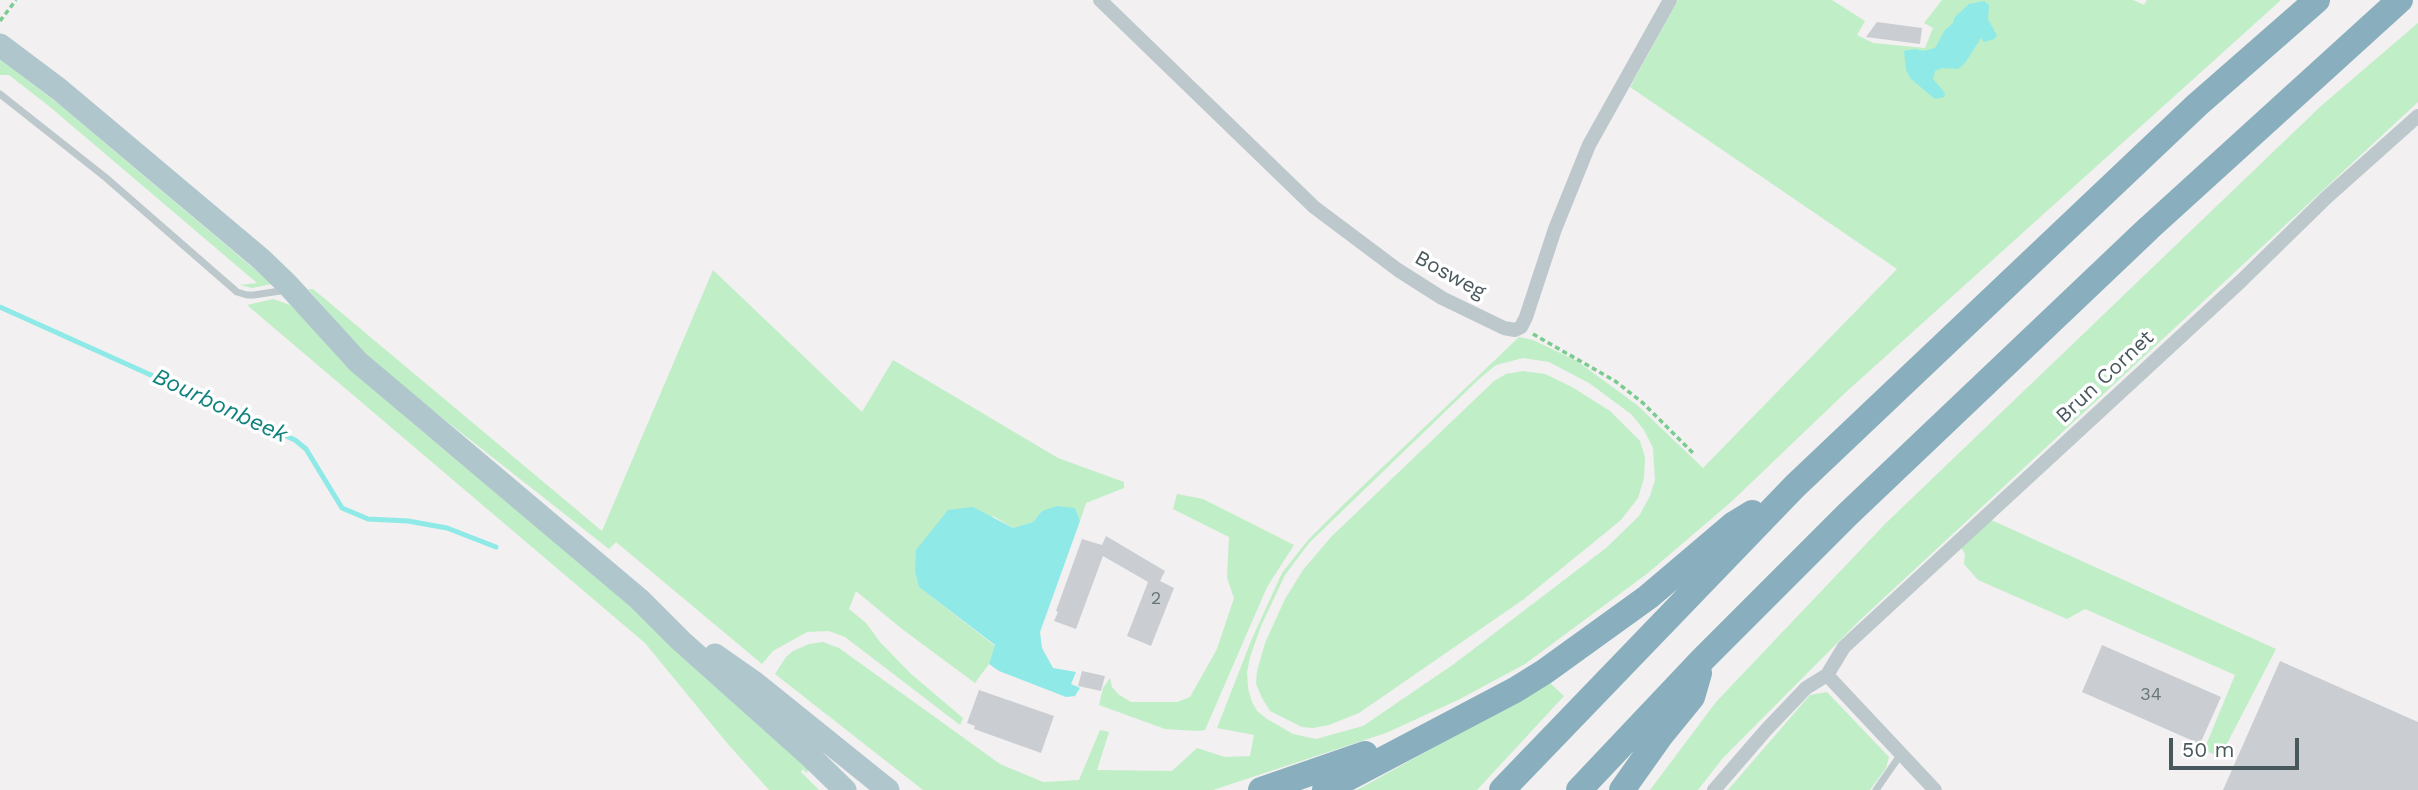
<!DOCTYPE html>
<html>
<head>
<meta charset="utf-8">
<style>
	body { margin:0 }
	#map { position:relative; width:2418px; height:790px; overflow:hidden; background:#f2f0f0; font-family:"Work Sans",sans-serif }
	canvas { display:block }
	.scale { position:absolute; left:2169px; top:738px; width:130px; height:32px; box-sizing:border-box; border:4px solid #48585d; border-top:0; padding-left:9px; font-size:21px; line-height:24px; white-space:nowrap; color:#48585d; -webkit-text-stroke:5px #fff; paint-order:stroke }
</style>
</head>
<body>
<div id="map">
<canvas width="2418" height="790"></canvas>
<div class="scale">50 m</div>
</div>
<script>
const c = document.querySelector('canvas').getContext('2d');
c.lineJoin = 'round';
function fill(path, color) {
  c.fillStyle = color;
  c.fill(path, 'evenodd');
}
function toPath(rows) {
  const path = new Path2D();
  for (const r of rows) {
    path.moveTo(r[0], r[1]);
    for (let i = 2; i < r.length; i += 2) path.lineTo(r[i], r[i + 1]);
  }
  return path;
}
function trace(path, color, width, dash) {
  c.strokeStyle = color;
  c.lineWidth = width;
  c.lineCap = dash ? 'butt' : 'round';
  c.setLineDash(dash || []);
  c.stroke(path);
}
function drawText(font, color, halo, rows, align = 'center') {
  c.font = font + ' "Work Sans",sans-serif';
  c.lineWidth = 7;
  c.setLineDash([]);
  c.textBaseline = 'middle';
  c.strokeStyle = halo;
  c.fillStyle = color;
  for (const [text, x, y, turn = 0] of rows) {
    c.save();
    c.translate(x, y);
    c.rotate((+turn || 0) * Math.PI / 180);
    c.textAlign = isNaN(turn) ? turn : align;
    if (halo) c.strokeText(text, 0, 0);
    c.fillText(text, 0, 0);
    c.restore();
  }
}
fill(toPath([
	[1678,0,1832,0,1865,21,1857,35,1873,43,1925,48,1933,28,1924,23,1942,0,2133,0,2144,5,2147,0,2281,0,1845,393,1731,502,1648,573,1525,664,1458,700,1386,733,1213,790,923,790,775,674,786,657,793,651,809,644,823,642,839,648,1000,764,1043,782,1079,780,1100,730,1109,732,1097,770,1172,771,1197,748,1225,757,1250,756,1254,735,1217,728,1251,641,1282,573,1308,540,1345,503,1519,337,1533,340,1577,361,1637,405,1703,468,1897,269,1630,87],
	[1523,358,1549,362,1589,383,1631,414,1644,430,1653,448,1655,480,1650,496,1639,516,1606,548,1454,664,1363,726,1316,739,1293,734,1267,719,1257,711,1252,702,1248,688,1247,672,1250,657,1261,626,1285,575,1309,543,1479,379,1496,365],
	[2418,23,2418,102,1859,621,1722,759,1698,790,1650,790,1716,702,1886,523,2321,106],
	[0,59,60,105,272,284,252,288,240,285,257,283,50,107,9,75,0,75],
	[713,270,862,412,893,360,1058,458,1124,482,1124,488,1086,503,1080,521,1075,508,1042,511,1033,522,1013,528,993,516,915,572,919,587,995,646,989,664,975,683,902,629,856,591,849,609,866,623,880,642,910,673,963,718,960,725,845,637,829,631,807,632,773,651,762,664,616,542,609,549,412,394,359,348,308,289,313,289,602,531],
	[273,299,293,306,342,361,410,421,691,656,810,769,806,773,803,769,801,772,819,790,769,790,727,743,645,643,247,305],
	[1523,371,1545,374,1572,387,1610,411,1640,441,1645,457,1644,478,1638,498,1621,520,1524,599,1359,713,1329,725,1313,728,1302,727,1270,711,1262,698,1256,684,1257,671,1265,643,1285,599,1303,570,1331,537,1494,381,1506,374],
	[1177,494,1203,499,1294,545,1267,587,1205,730,1198,731,1165,729,1099,705,1103,688,1110,678,1112,687,1118,694,1131,702,1177,702,1190,697,1217,649,1234,598,1227,578,1229,537,1173,509],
	[1989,519,2276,649,2220,757,2204,750,2235,675,2085,609,2067,619,1978,580,1964,564,1965,554,1960,546],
	[1550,683,1564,696,1477,790,1357,790],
	[1827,692,1889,757,1886,768,1870,790,1728,790,1810,695]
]), '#c0eec7');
fill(toPath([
	[1984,1,1989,5,1988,19,1997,36,1994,39,1984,42,1981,38,1965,63,1958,69,1942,68,1935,71,1933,79,1945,93,1944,97,1935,99,1911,79,1906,70,1904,51,1915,49,1923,51,1935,48,1945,30,1953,23,1954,18,1969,4],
	[1057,506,1075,508,1080,521,1040,632,1042,648,1053,668,1076,672,1071,684,1080,688,1075,696,1066,697,999,671,989,664,995,645,919,587,915,572,916,550,948,510,973,507,1013,528,1033,522,1042,511]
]), '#8ee9e7');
trace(toPath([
	[0,307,295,440,306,449,342,508,368,519,408,521,447,528,496,547]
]), '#8ee9e7', 5);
fill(toPath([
	[1877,22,1922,28,1920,44,1866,37],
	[1106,536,1165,571,1160,581,1174,588,1151,646,1127,636,1148,582,1103,556,1076,629,1054,621,1058,612,1056,611,1082,539,1102,545],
	[2102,645,2221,697,2200,744,2082,692],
	[2280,661,2418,722,2418,790,2223,790],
	[1082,671,1105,676,1101,691,1078,686],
	[979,690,1054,716,1041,753,974,729,975,726,967,723]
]), '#caced2');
trace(toPath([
	[0,21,16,0],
	[1533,334,1615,381,1643,403,1693,453]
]), '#79cb8f', 3.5, [5, 3.5]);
trace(toPath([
	[0,94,105,177,237,292,247,295,254,295,280,291,285,286],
	[1876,790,1901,754]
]), '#bcc8cc', 7);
trace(toPath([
	[1100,0,1314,207,1398,270,1442,298,1504,328,1515,330,1521,327,1526,317,1555,229,1589,145,1670,0],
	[1827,675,1935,790],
	[1714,790,1766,730,1806,688,1827,675,1844,647,2240,282,2327,197,2418,116]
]), '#bcc8cc', 14);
trace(toPath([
	[0,45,60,90,261,259,287,284,358,362,639,599,680,640,812,758,845,790],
	[715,655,755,683,888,790]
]), '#b0c6cd', 23);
trace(toPath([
	[1261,790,1365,754],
	[1325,790,1515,690,1544,672,1648,597,1734,524,1752,513],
	[1502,790,1795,486,2197,105,2317,0],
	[1579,790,1702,660,1848,514,2149,228,2400,0],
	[1622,790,1661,735,1692,697,1699,673]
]), '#89aebd', 26);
drawText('18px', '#68767a', null, [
	["2",1156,599],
	["34",2151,695]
]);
drawText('21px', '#48585d', '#fff', [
	["Bosweg",1450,275,29],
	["Brun Cornet",2105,377,-43]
]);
drawText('italic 23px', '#11827e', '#fff', [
	["Bourbonbeek",220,406,25]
]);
</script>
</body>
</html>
